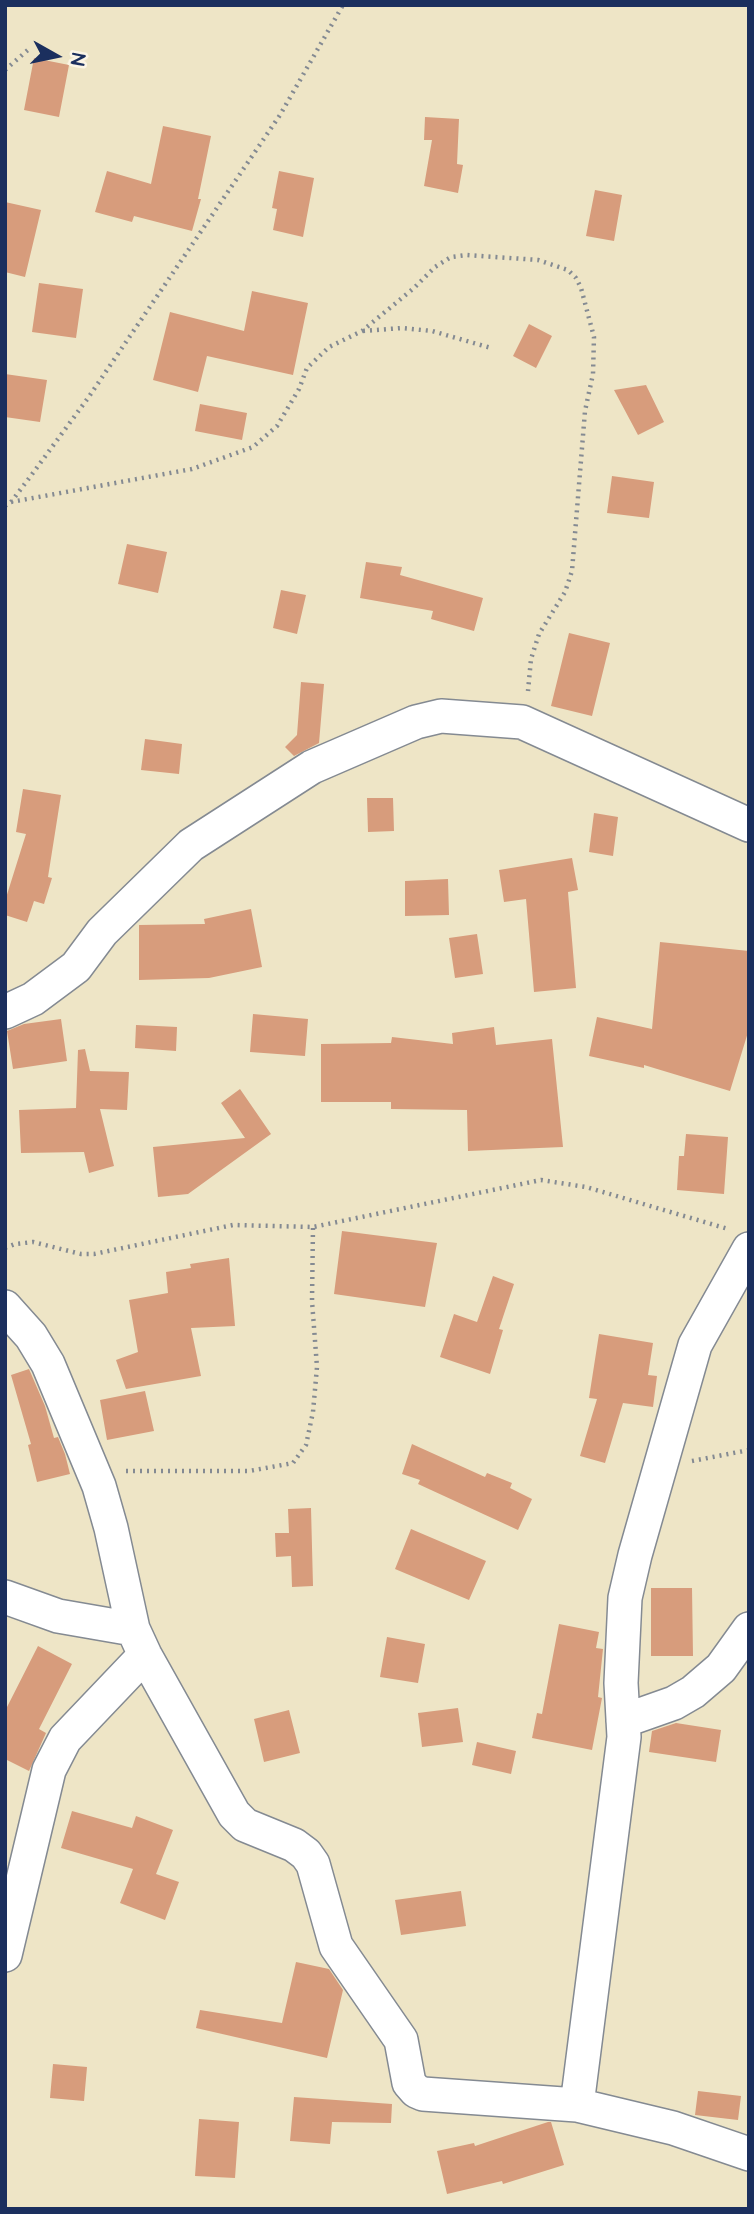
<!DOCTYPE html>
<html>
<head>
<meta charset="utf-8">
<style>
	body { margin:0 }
	#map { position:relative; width:754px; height:2214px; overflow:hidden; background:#eee5c6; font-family:"Architects Daughter",sans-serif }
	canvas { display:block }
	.frame { position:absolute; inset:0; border:7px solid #1b2f5e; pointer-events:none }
	.north { position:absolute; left:21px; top:21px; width:70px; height:70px; -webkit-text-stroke:5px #fcf5e5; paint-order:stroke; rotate:99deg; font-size:19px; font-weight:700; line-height:28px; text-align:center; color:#1b2f5e }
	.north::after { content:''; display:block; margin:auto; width:24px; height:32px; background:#1b2f5e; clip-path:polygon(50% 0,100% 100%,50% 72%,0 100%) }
</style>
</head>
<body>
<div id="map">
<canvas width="754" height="2214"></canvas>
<div class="frame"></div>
<div class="north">N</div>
</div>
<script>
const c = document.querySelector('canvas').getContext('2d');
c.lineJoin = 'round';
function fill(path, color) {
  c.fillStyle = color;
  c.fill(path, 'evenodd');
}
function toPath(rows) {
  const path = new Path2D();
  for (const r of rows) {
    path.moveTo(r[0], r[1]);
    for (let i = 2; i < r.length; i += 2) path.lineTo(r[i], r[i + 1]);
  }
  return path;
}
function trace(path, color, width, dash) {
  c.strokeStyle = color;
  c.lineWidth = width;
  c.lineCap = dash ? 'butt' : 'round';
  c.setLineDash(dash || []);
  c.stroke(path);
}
fill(toPath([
	[34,58,69,65,59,117,24,110],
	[425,117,459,119,457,164,463,165,458,193,424,186,432,140,424,140],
	[163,126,211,136,198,199,201,199,192,231,134,216,132,222,95,212,107,171,151,184],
	[279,171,314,178,303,237,273,230,277,209,272,208],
	[595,190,622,195,614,241,586,236],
	[5,202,41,210,25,277,5,272],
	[39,283,83,289,76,338,32,332],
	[252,291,308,303,293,375,207,356,198,392,153,380,170,312,244,331],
	[529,324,552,336,536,368,513,356],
	[5,374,47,380,40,422,5,417],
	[646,385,664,422,638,435,614,390],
	[200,404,247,413,242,440,195,431],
	[612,476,654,482,649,518,607,513],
	[127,544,167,552,158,593,118,584],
	[366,562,402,567,400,575,483,598,474,631,431,619,433,611,360,598],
	[281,590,306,595,297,634,273,628],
	[569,633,610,643,592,716,551,706],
	[301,682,324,684,319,743,294,756,285,747,297,735],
	[145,739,182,744,179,774,141,770],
	[23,789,61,795,48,877,52,878,44,904,34,901,27,922,5,915,5,901,26,834,16,832],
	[367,798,393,798,394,831,368,832],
	[594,813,618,817,613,856,589,852],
	[572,858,578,890,568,892,576,988,534,992,526,899,504,902,499,870],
	[448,879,449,915,405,916,405,881],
	[251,909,262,967,209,978,139,980,139,925,205,924,204,919],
	[477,934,483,974,455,978,449,938],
	[660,942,749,951,749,1029,730,1091,644,1065,644,1068,589,1056,597,1017,652,1029],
	[253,1014,308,1019,305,1056,250,1052],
	[61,1019,67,1061,13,1069,7,1031,24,1024],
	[136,1025,177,1027,176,1051,135,1048],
	[494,1027,496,1045,552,1039,563,1147,468,1151,467,1110,391,1109,391,1102,321,1102,321,1044,391,1043,392,1037,453,1044,452,1033],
	[85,1049,90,1071,129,1072,127,1110,100,1109,114,1166,89,1173,84,1152,21,1153,19,1110,76,1108,78,1050],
	[240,1089,271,1134,188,1194,158,1197,153,1147,245,1138,221,1103],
	[686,1134,728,1137,724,1194,677,1190,679,1156,684,1156],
	[342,1231,437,1243,425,1307,334,1294],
	[229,1258,235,1326,191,1328,201,1376,126,1389,116,1360,138,1352,129,1300,168,1293,166,1272,191,1268,190,1264],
	[493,1276,514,1284,499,1329,503,1330,490,1374,440,1357,454,1314,477,1322],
	[599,1334,653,1343,648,1375,657,1376,653,1407,623,1403,605,1463,580,1456,597,1399,589,1398],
	[29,1369,45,1406,54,1438,58,1437,65,1454,70,1474,37,1482,28,1445,31,1444,11,1375],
	[145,1391,154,1431,107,1440,100,1400],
	[412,1444,485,1477,487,1473,512,1483,510,1488,532,1499,518,1530,418,1484,420,1480,402,1474],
	[311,1508,313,1586,292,1587,291,1556,276,1557,275,1533,289,1533,288,1509],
	[411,1529,486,1561,469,1600,395,1569],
	[651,1588,692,1588,693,1656,651,1656],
	[559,1624,599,1632,596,1648,603,1649,598,1697,602,1698,592,1750,532,1738,537,1713,542,1714],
	[387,1637,425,1644,418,1683,380,1677],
	[38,1646,72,1664,39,1729,46,1733,29,1771,5,1759,5,1711],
	[458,1708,463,1742,422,1747,418,1713],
	[289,1710,300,1753,264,1762,254,1719],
	[676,1723,721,1730,716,1762,649,1752,652,1731],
	[477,1742,516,1751,511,1774,472,1765],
	[72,1811,132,1828,136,1816,173,1830,156,1874,179,1882,165,1920,120,1903,133,1869,61,1848],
	[461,1891,466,1926,401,1935,395,1900],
	[296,1962,329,1969,343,1990,327,2058,196,2028,200,2010,282,2023],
	[53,2064,87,2067,84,2101,50,2098],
	[698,2091,741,2096,738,2120,695,2115],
	[294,2097,392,2104,391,2123,332,2122,330,2144,290,2141],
	[199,2119,239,2122,235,2178,195,2176],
	[548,2122,551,2122,564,2165,503,2184,502,2181,447,2194,437,2151,474,2143,475,2146]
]), '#d79c7c');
const street = toPath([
	[5,1012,33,999,76,967,102,932,191,845,312,767,416,722,441,716,522,722,749,825],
	[5,1307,31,1336,48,1364,99,1486,111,1528,133,1629,145,1655,234,1814,245,1825,294,1845,306,1854,313,1864,336,1946,401,2040,409,2083,416,2091,423,2094,577,2105,673,2128,749,2154],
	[5,1597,58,1616,133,1629],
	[623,1721,674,1703,693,1692,721,1668,749,1629],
	[5,1955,49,1770,65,1739,145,1655],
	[577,2105,624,1737,621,1683,625,1598,635,1555,695,1345,749,1249]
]);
trace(street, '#848a92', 36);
trace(toPath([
	[5,70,29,49],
	[363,331,402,328,432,331,491,348],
	[11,502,192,469,253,447,277,426,299,389,307,368,329,347,362,331,414,288,435,267,451,257,467,255,538,260,568,270,576,278,581,288,594,337,593,374,585,411,572,571,565,592,539,634,531,659,528,691],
	[5,506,11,502,30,477,88,398,280,115,343,5],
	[5,1248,15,1244,33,1242,81,1254,94,1254,233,1225,313,1227,541,1180,586,1187,728,1229],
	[692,1461,749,1450],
	[126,1471,249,1471,293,1463,306,1445,313,1412,317,1367,312,1301,313,1227]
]), '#848a92', 4.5, [2, 5]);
trace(street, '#fff', 33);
</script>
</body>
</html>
